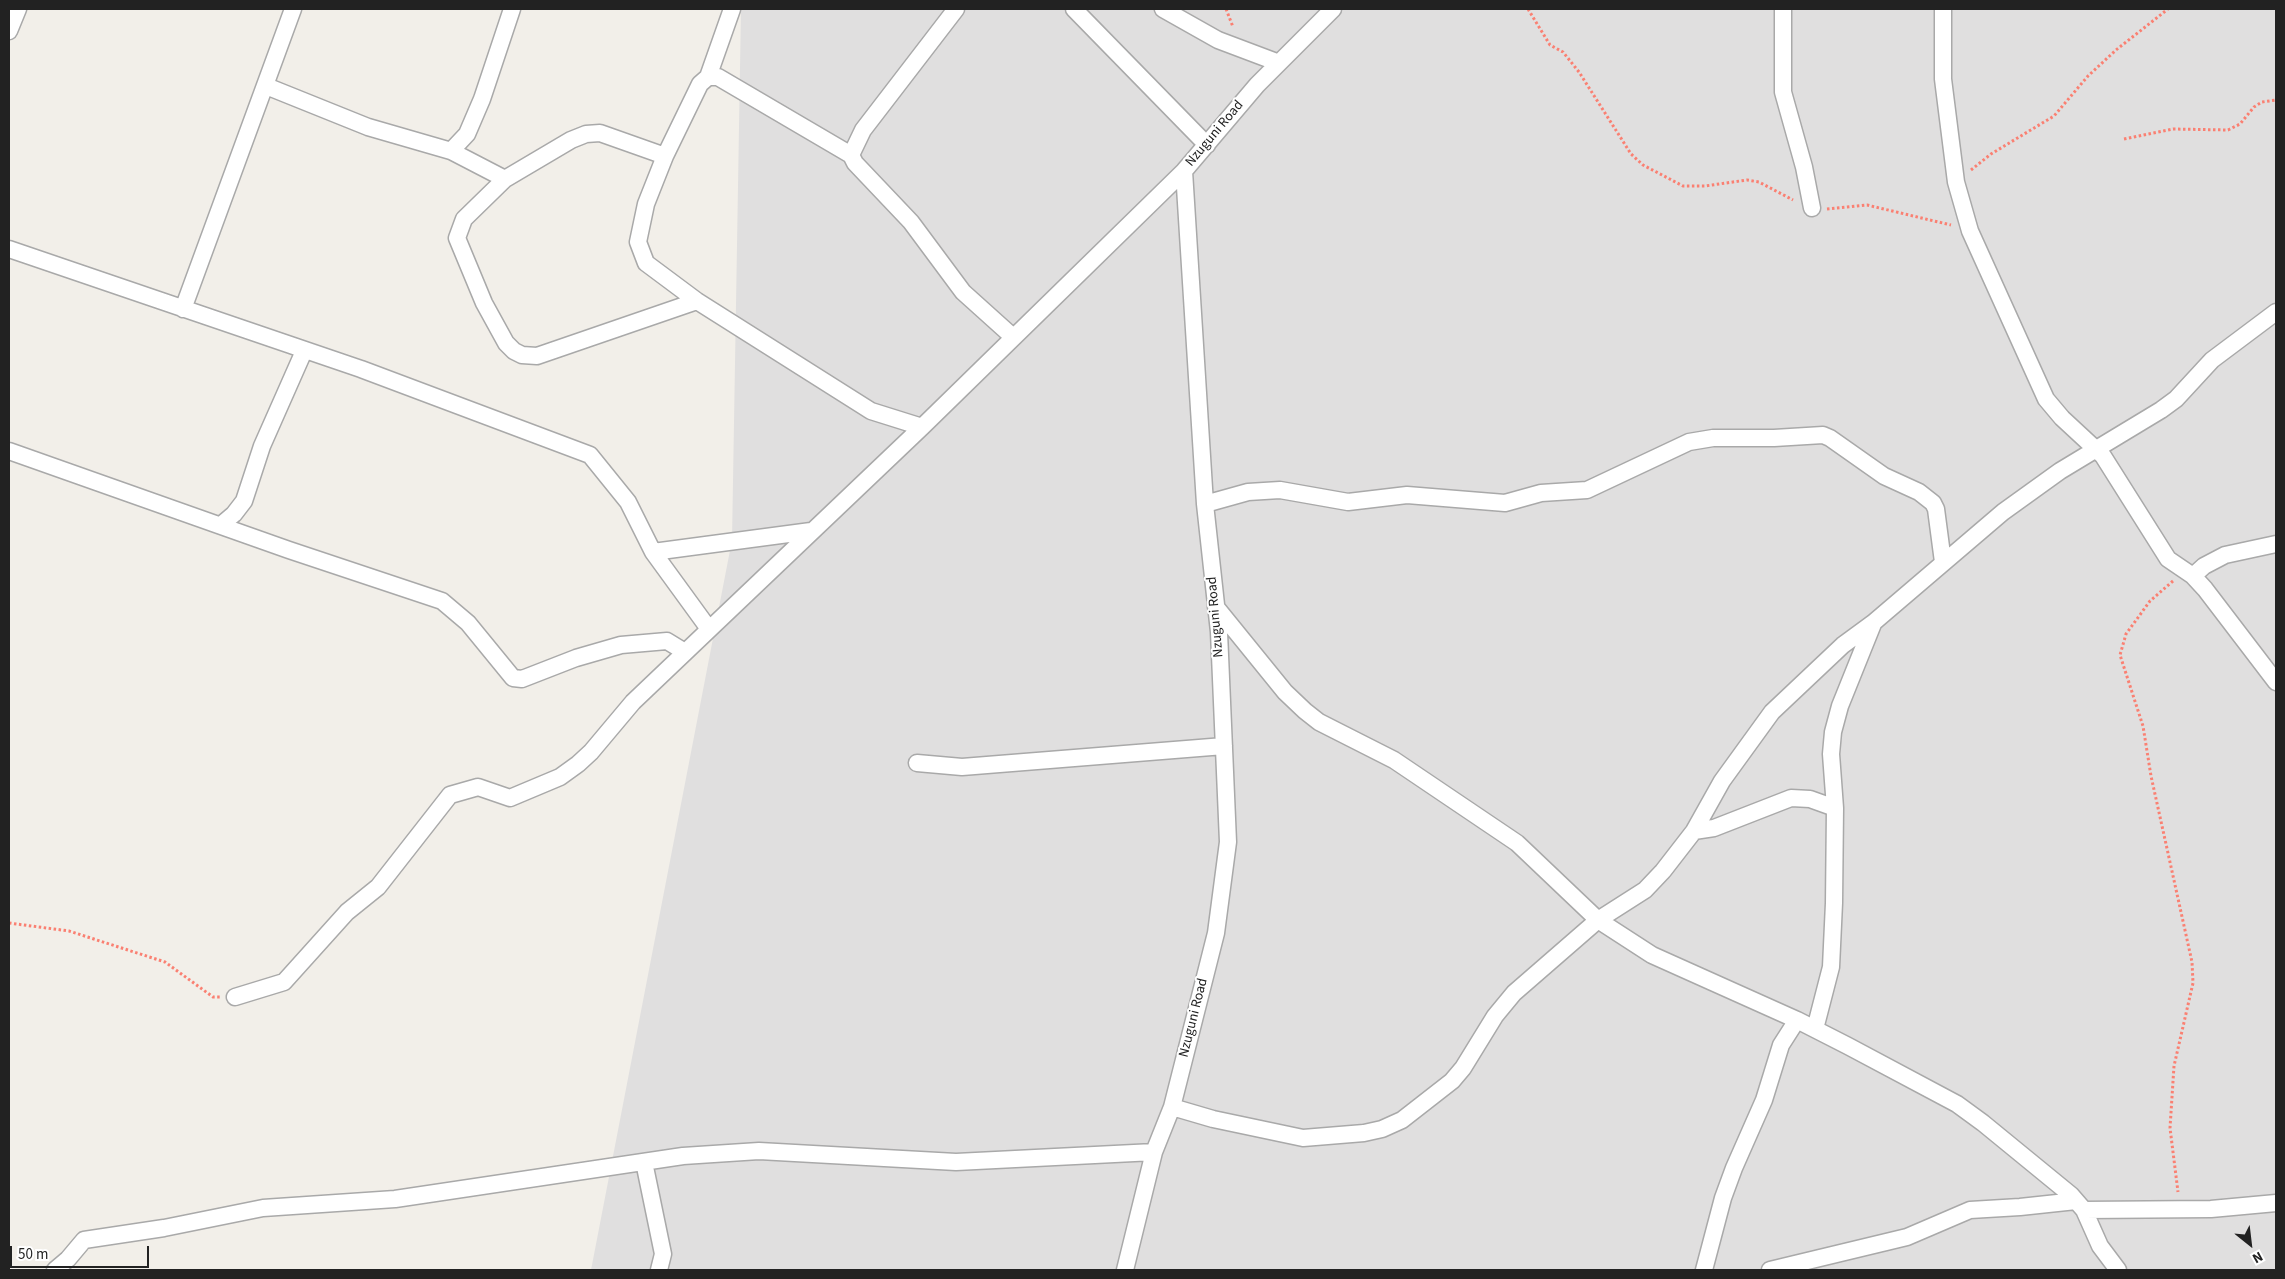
<!DOCTYPE html>
<html>
<head>
<meta charset="utf-8">
<style>
	body { margin:0 }
	#map { position:relative; width:2285px; height:1279px; overflow:hidden; background:#f2efe9; font-family:"Source Sans 3",sans-serif }
	canvas { display:block }
	.frame { position:absolute; inset:0; border:10px solid #222; pointer-events:none }
	.north { position:absolute; left:2225px; top:1219px; width:50px; height:50px; -webkit-text-stroke:4px #fff; paint-order:stroke; rotate:151deg; font-size:14px; font-weight:700; line-height:20px; text-align:center; color:#222 }
	.north::after { content:''; display:block; margin:auto; width:18px; height:22px; background:#222; clip-path:polygon(50% 0,100% 100%,50% 72%,0 100%) }
	.scale { position:absolute; left:10px; top:1246px; width:139px; height:22px; box-sizing:border-box; border:2px solid #222; border-top:0; padding-left:6px; font-size:15px; line-height:18px; white-space:nowrap; color:#222; -webkit-text-stroke:4px #fff; paint-order:stroke }
</style>
</head>
<body>
<div id="map">
<canvas width="2285" height="1279"></canvas>
<div class="frame"></div>
<div class="north">N</div>
<div class="scale">50 m</div>
</div>
<script>
const c = document.querySelector('canvas').getContext('2d');
c.lineJoin = 'round';
function fill(path, color) {
  c.fillStyle = color;
  c.fill(path, 'evenodd');
}
function toPath(rows) {
  const path = new Path2D();
  for (const r of rows) {
    path.moveTo(r[0], r[1]);
    for (let i = 2; i < r.length; i += 2) path.lineTo(r[i], r[i + 1]);
  }
  return path;
}
function trace(path, color, width, dash) {
  c.strokeStyle = color;
  c.lineWidth = width;
  c.lineCap = dash ? 'butt' : 'round';
  c.setLineDash(dash || []);
  c.stroke(path);
}
function drawText(font, color, halo, rows, align = 'center') {
  c.font = font + ' "Source Sans 3",sans-serif';
  c.lineWidth = 4;
  c.setLineDash([]);
  c.textBaseline = 'middle';
  c.strokeStyle = halo;
  c.fillStyle = color;
  for (const [text, x, y, turn = 0] of rows) {
    c.save();
    c.translate(x, y);
    c.rotate((+turn || 0) * Math.PI / 180);
    c.textAlign = isNaN(turn) ? turn : align;
    if (halo) c.strokeText(text, 0, 0);
    c.fillText(text, 0, 0);
    c.restore();
  }
}
fill(toPath([
	[741,9,2276,9,2276,1270,591,1270,732,540]
]), '#e0dfdf');
const street = toPath([
	[956,9,863,130,851,155,855,163,911,222,963,292,1013,337],
	[1074,9,1207,145],
	[1163,9,1218,40,1279,63],
	[1783,9,1783,92,1804,167,1812,208],
	[1943,9,1943,79,1956,182,1970,231,2046,399,2062,418,2103,456,2168,559,2193,576,2205,589,2276,682],
	[9,31,18,9],
	[708,77,732,9],
	[266,86,368,127,451,151,467,134,482,99,512,9],
	[451,151,505,179,571,140,586,134,600,133,665,156],
	[851,155,718,77,708,77,700,84,665,156,646,204,638,242,646,263,697,301,871,411,922,427],
	[505,179,464,219,457,238,484,303,506,343,514,351,522,355,537,356,697,301],
	[9,249,361,369,590,455,628,502,653,552,811,531],
	[183,309,293,9],
	[9,451,289,550,442,601,468,623,513,678,522,679,576,658,621,645,667,641,685,652],
	[1205,504,1248,492,1280,490,1348,502,1407,495,1505,503,1541,493,1587,490,1689,442,1713,438,1774,438,1823,435,1830,438,1884,476,1919,492,1933,503,1936,509,1943,562],
	[221,525,234,514,244,501,262,446,304,351],
	[653,552,709,629],
	[2193,576,2204,566,2225,555,2276,544],
	[1216,607,1285,692,1305,711,1319,722,1394,760,1517,843,1598,920,1652,955,1797,1020,1848,1046,1957,1104,1983,1123,2071,1195,2084,1210,2100,1246,2118,1270],
	[917,763,962,767,1224,746],
	[1694,831,1714,828,1791,798,1810,799,1835,808],
	[235,997,284,982,347,912,378,887,450,795,478,787,510,798,560,777,578,764,591,752,633,702,922,427,1184,171,1257,85,1333,9],
	[1815,1029,1831,967,1834,903,1835,808,1831,754,1833,732,1840,706,1873,624],
	[1172,1107,1213,1119,1303,1138,1364,1133,1382,1129,1402,1120,1452,1081,1463,1068,1495,1016,1514,993,1598,920,1645,890,1663,871,1694,831,1722,781,1772,712,1843,645,1873,623,2003,512,2060,471,2161,410,2176,399,2212,360,2276,312],
	[644,1162,663,1254,659,1270],
	[2084,1210,2211,1209,2276,1203],
	[55,1270,68,1259,84,1240,164,1228,263,1208,395,1199,683,1156,759,1151,956,1162,1154,1152],
	[1125,1270,1154,1152,1172,1107,1216,933,1228,842,1219,632,1205,504,1184,171],
	[1704,1270,1723,1198,1734,1168,1764,1100,1781,1045,1797,1020],
	[1770,1270,1907,1237,1970,1210,2020,1207,2076,1201]
]);
trace(street, '#a9a9a9', 19);
trace(toPath([
	[1226,9,1233,27],
	[1528,9,1550,45,1563,52,1579,72,1631,154,1643,165,1683,186,1705,186,1747,180,1759,182,1793,200],
	[2124,139,2173,129,2228,130,2240,124,2254,107,2262,102,2276,100],
	[1971,170,1991,154,2054,116,2088,76,2116,50,2168,9],
	[1827,209,1867,205,1951,225],
	[2173,581,2150,601,2126,634,2120,655,2143,726,2151,776,2192,962,2193,983,2174,1066,2170,1128,2178,1192],
	[9,923,69,931,165,962,213,997,220,997]
]), '#fa8072', 3, [2.5, 2.5]);
trace(street, '#fff', 16);
drawText('14px', '#222', '#fff', [
	["Nzuguni Road",1215,134,-50],
	["Nzuguni Road",1216,617,-95],
	["Nzuguni Road",1194,1018,-76]
]);
</script>
</body>
</html>
